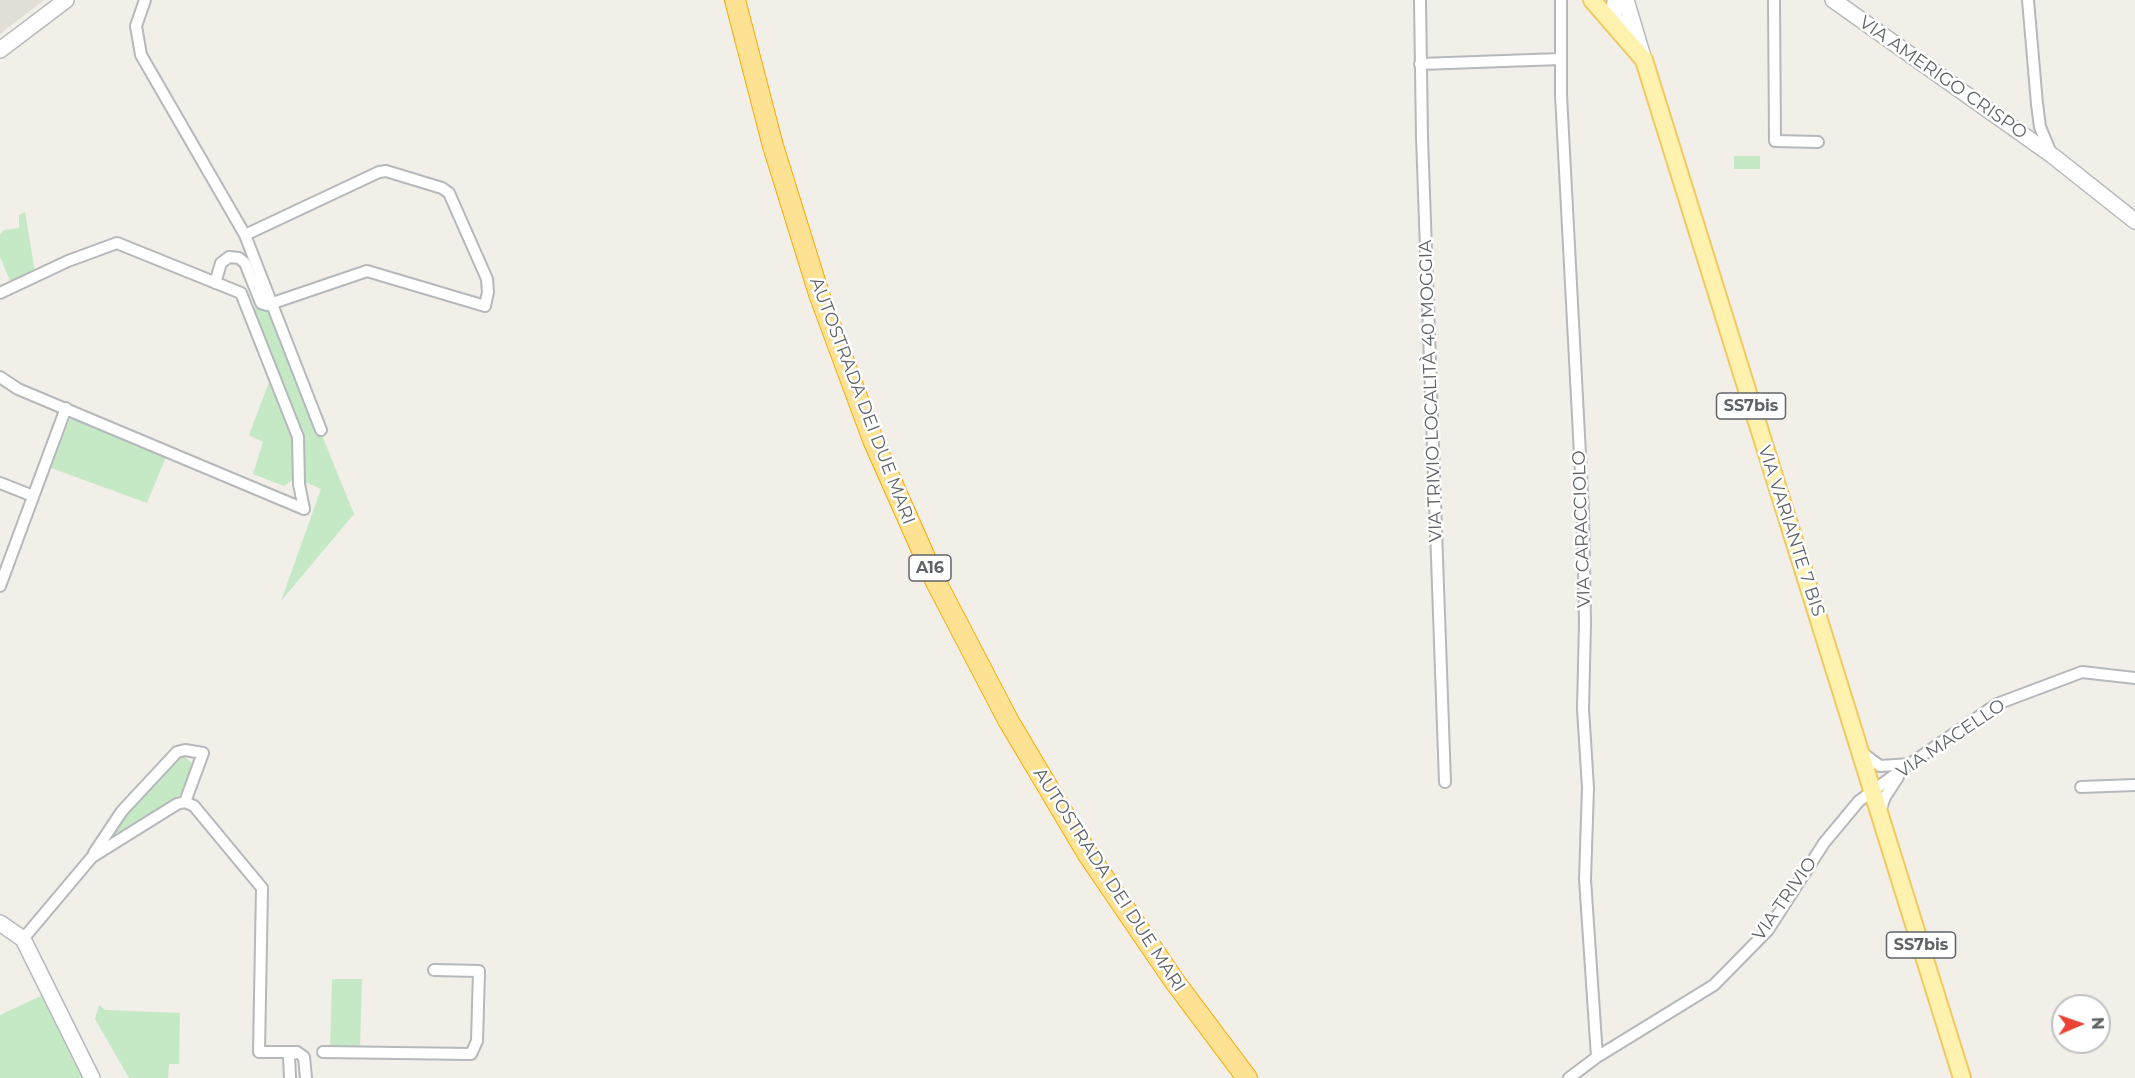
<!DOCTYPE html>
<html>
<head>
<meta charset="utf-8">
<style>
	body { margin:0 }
	#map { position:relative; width:2135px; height:1078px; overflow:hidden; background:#f1efe8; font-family:Montserrat,sans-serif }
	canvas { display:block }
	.north { position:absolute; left:2051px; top:994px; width:60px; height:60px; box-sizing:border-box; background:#fff; border:2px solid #bfc1c3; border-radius:50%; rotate:88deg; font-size:16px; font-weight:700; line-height:24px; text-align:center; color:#5f6368 }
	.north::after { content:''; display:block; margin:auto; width:21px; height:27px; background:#ea4335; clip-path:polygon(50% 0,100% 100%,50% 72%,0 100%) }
</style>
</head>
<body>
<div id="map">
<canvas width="2135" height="1078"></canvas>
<div class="north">N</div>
</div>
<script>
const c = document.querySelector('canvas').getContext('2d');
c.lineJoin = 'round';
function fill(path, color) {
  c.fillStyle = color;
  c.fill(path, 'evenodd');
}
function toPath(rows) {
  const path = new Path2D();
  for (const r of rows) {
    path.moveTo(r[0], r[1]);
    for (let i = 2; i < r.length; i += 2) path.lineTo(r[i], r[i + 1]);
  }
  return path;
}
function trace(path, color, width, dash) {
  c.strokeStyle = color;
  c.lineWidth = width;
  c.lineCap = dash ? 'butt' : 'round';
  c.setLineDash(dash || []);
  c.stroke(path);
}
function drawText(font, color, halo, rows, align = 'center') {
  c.font = font + ' Montserrat,sans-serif';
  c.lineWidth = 5;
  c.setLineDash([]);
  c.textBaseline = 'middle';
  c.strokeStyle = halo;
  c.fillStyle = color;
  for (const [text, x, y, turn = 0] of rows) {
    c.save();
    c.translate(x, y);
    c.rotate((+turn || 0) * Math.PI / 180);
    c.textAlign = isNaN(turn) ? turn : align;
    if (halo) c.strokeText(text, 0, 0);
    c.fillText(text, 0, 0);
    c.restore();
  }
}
fill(toPath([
	[0,0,44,0,0,34]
]), '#e1ded6');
fill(toPath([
	[1734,156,1760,156,1760,169,1734,169],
	[25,212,35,272,11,283,0,257,0,235,4,230,19,228,19,215],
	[252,307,271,310,354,514,281,601,321,489,303,481,303,438],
	[271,377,294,440,295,478,284,486,253,474,263,442,249,435],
	[71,416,167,454,147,503,51,468],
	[185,757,194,765,187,787,174,801,115,838,116,826,179,758],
	[332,979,362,979,360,1049,330,1048],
	[45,994,86,1078,0,1078,0,1015],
	[99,1005,105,1010,180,1013,179,1064,169,1064,168,1078,129,1078,95,1019]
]), '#c5e8c5');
const street = toPath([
	[145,0,136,26,141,55,245,235,321,430],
	[1420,0,1422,137,1445,782],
	[1561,0,1561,95,1583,511,1585,623,1583,709,1588,788,1585,879,1597,1057],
	[1774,0,1775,141,1818,142],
	[2028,0,2037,104,2040,127,2051,153],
	[1420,64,1560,59],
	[215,283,221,263,229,257,239,258,245,263,261,303,267,305,367,271,485,306,488,292,487,279,449,193,442,188,386,171,379,172,245,235],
	[0,293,68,261,117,243,241,293,298,437,299,484,304,509],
	[0,377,18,389,304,509],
	[0,483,33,496],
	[0,586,66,408],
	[1861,752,1880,766,1910,764],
	[2081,787,2135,785],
	[1880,811,1885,797,1898,777],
	[94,853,122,811,177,752,185,750,203,753,185,802],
	[23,939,92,857,177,804,185,802,194,806,262,888,259,1052,297,1052],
	[297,1052,304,1057,306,1078],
	[323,1052,471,1054,477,1041,479,971,434,970],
	[290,1078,289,1056,297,1052],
	[1569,1078,1597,1057,1714,985,1768,930,1824,843,1859,801,1904,768,1997,704,2082,672,2135,678]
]);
const secondary = toPath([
	[1615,0,1614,25,1622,23],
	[1626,0,1644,60],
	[1833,0,2053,156,2135,221],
	[0,50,66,0],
	[0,923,23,939,92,1078]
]);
const primary = toPath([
	[1592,0,1644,60,1962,1078]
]);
const highway = toPath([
	[735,0,773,146,819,294,873,440,936,582,1008,720,1087,853,1175,982,1247,1078]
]);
trace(street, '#b5b8bc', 14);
trace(secondary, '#b6babf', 18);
trace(primary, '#f2c960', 20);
trace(highway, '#f9ab00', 22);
trace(street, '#fff', 10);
trace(secondary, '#fff', 15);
trace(primary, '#fff2af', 16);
trace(highway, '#fde293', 20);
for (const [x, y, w] of [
	[1751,406,69],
	[930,568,42],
	[1921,945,69]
]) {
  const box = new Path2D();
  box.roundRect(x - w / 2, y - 13, w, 26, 4.5);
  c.fillStyle = '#fff';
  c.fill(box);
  trace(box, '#5f6368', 1.5);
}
drawText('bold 16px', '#5f6368', null, [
	["SS7bis",1751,406],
	["A16",930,568],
	["SS7bis",1921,945]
]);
drawText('18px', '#5f6368', '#fff', [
	["VIA AMERIGO CRISPO",1943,78,35],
	["VIA TRIVIO LOCALITÀ 40 MOGGIA",1431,391,-92],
	["AUTOSTRADA DEI DUE MARI",862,401,69],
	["VIA CARACCIOLO",1582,529,-92],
	["VIA VARIANTE 7 BIS",1791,531,72],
	["VIA MACELLO",1951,739,-34],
	["AUTOSTRADA DEI DUE MARI",1109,880,57],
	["VIA TRIVIO",1785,899,-55]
]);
</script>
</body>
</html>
